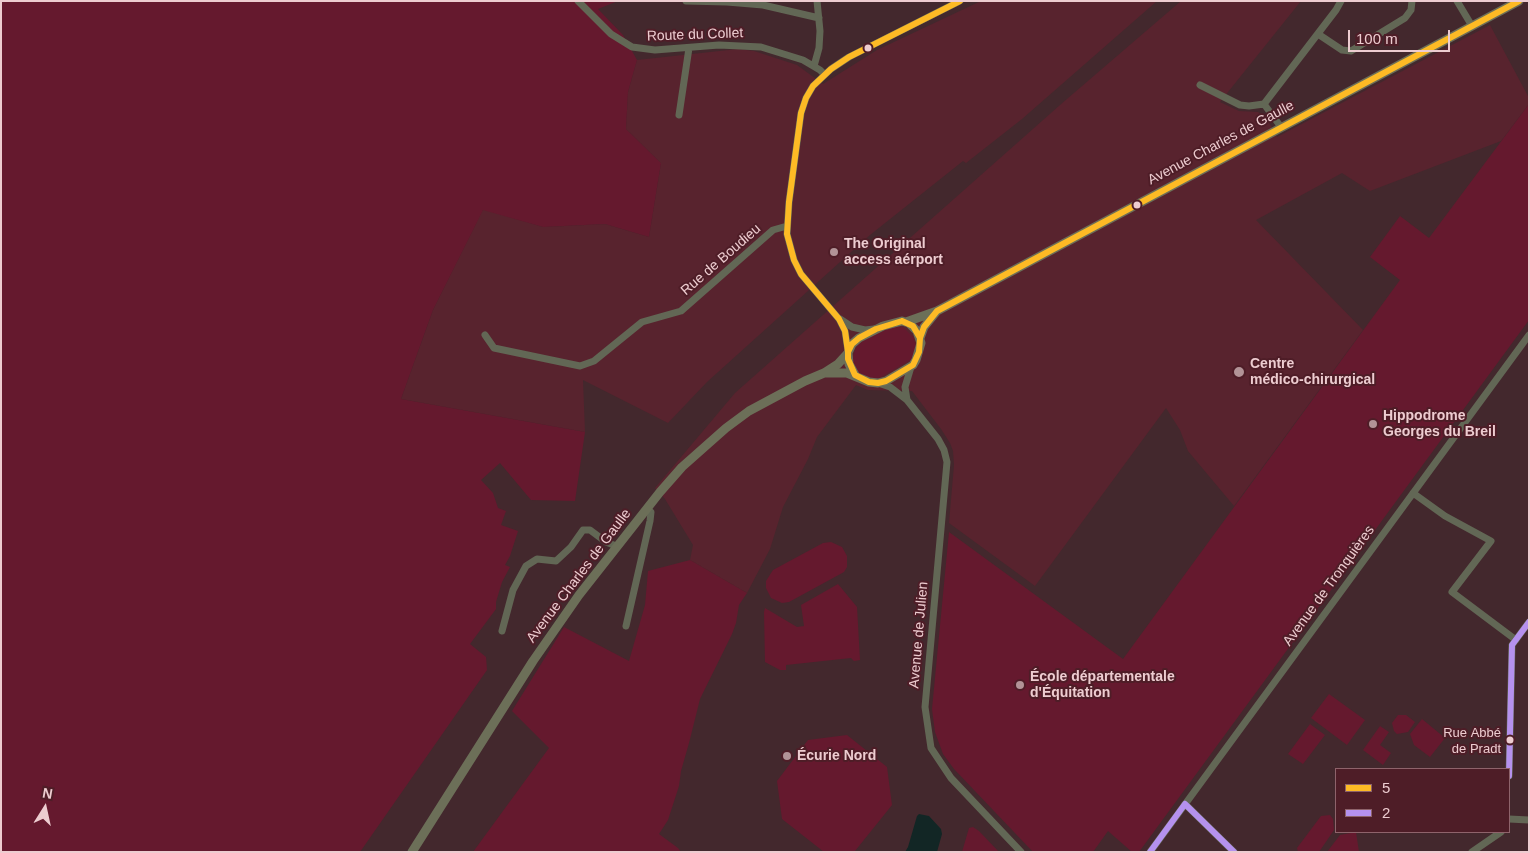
<!DOCTYPE html>
<html>
<head>
<meta charset="utf-8">
<style>
	body { margin:0 }
	#map { position:relative; width:1530px; height:853px; overflow:hidden; background:#43282d; font-family:Helvetica,sans-serif }
	canvas { display:block }
	.frame { position:absolute; inset:0; border:2px solid #edccd0; pointer-events:none }
	.legend { position:absolute; left:1335px; top:768px; width:175px; height:65px; box-sizing:border-box; background:#4e1d27; border:1px solid #8e636b; margin:0; padding:6px 9px; list-style:none; font-size:15px; color:#edccd0 }
	.legend li { display:flex; align-items:center; gap:10px; height:25px }
	.legend b { width:25px; border:1px solid #8e636b }
	.north { position:absolute; left:20px; top:783px; width:50px; height:50px; -webkit-text-stroke:4px #4e1d27; paint-order:stroke; rotate:10deg; font-size:14px; font-weight:700; line-height:20px; text-align:center; color:#edccd0 }
	.north::after { content:''; display:block; margin:auto; width:18px; height:22px; background:#edccd0; clip-path:polygon(50% 0,100% 100%,50% 72%,0 100%) }
	.scale { position:absolute; left:1348px; top:30px; width:102px; height:22px; box-sizing:border-box; border:2px solid #edccd0; border-top:0; padding-left:6px; font-size:15px; line-height:18px; white-space:nowrap; color:#edccd0; -webkit-text-stroke:4px #4e1d27; paint-order:stroke }
</style>
</head>
<body>
<div id="map">
<canvas width="1530" height="853"></canvas>
<div class="frame"></div>
<ul class="legend">
<li><b style="height:6px;background:#fdba25"></b>5</li>
<li><b style="height:6px;background:#b591ee"></b>2</li>
</ul>
<div class="north">N</div>
<div class="scale">100 m</div>
</div>
<script>
const c = document.querySelector('canvas').getContext('2d');
c.lineJoin = 'round';
function fill(path, color) {
  c.fillStyle = color;
  c.fill(path, 'evenodd');
}
function toPath(rows) {
  const path = new Path2D();
  for (const r of rows) {
    path.moveTo(r[0], r[1]);
    for (let i = 2; i < r.length; i += 2) path.lineTo(r[i], r[i + 1]);
  }
  return path;
}
function trace(path, color, width, dash) {
  c.strokeStyle = color;
  c.lineWidth = width;
  c.lineCap = dash ? 'butt' : 'round';
  c.setLineDash(dash || []);
  c.stroke(path);
}
function drawText(font, color, halo, rows, align = 'center') {
  c.font = font + ' Helvetica,sans-serif';
  c.lineWidth = 4;
  c.setLineDash([]);
  c.textBaseline = 'middle';
  c.strokeStyle = halo;
  c.fillStyle = color;
  for (const [text, x, y, turn = 0] of rows) {
    c.save();
    c.translate(x, y);
    c.rotate((+turn || 0) * Math.PI / 180);
    c.textAlign = isNaN(turn) ? turn : align;
    if (halo) c.strokeText(text, 0, 0);
    c.fillText(text, 0, 0);
    c.restore();
  }
}
fill(toPath([
	[981,1,1157,1,1022,119,966,163,963,161,870,235,707,382,668,423,583,380,585,432,401,399,433,310,483,209,543,227,605,224,649,237,661,163,626,129,628,92,637,60,738,49,754,51,797,65,823,84,877,50],
	[1181,1,1301,1,1220,102,1239,111,1258,112,1266,117,1277,137,1490,25,1529,98,1529,104,1501,141,1370,191,1342,173,1256,220,1363,330,1234,506,1188,451,1180,430,1166,408,1035,586,949,523,954,465,953,451,950,443,941,429,912,391,868,390,856,385,817,437,808,459,783,507,770,549,747,593,690,560,693,545,665,499,655,488,735,393,1060,105]
]), '#58232e');
fill(toPath([
	[1,1,618,1,598,9,623,35,637,60,628,92,626,129,661,163,649,237,605,224,543,227,483,210,433,310,401,399,585,432,575,501,531,500,500,463,481,480,493,493,498,508,506,511,501,525,518,531,510,556,505,565,510,567,502,582,496,602,496,609,470,644,486,657,487,670,360,852,1,852],
	[1529,104,1529,320,1139,852,1132,852,1108,831,1093,852,1033,852,954,769,943,754,935,732,932,709,949,532,1123,659,1400,280,1370,257,1400,216,1429,238],
	[893,326,904,328,913,337,916,346,912,359,879,378,867,378,862,376,855,368,853,362,853,356,857,346,863,341],
	[831,542,842,547,847,556,847,567,844,572,789,602,782,603,771,598,766,588,766,581,773,570,823,543],
	[690,560,747,593,739,605,736,623,732,634,700,699,689,743,681,771,679,786,668,820,659,834,678,848,681,852,473,852,549,748,512,711,564,627,629,661,645,605,648,571],
	[838,584,857,607,860,660,854,661,851,658,786,665,786,670,780,670,765,662,764,612,765,608,797,627,804,626,801,605],
	[1329,694,1365,720,1347,745,1311,718],
	[1398,715,1406,715,1415,722,1408,732,1397,734,1394,731,1392,723],
	[1422,719,1445,738,1430,757,1414,745,1410,734],
	[1310,724,1325,735,1303,764,1288,754],
	[1380,726,1389,732,1380,745,1391,753,1383,765,1363,750],
	[847,735,887,767,892,805,855,851,824,852,782,819,777,781,808,740],
	[1330,815,1333,819,1334,830,1319,852,1298,852,1297,848,1321,816],
	[973,827,979,831,999,852,962,852,969,828],
	[1356,832,1359,852,1327,852,1340,835]
]), '#65192e');
fill(toPath([
	[919,814,929,816,941,829,942,834,937,852,905,852,908,847,917,816]
]), '#122625');
trace(toPath([
	[578,1,611,34,632,47,655,50,719,45,761,47,803,60,820,70,824,74],
	[686,1,727,2,763,5,819,18],
	[1457,1,1472,26],
	[1318,34,1342,50,1351,51,1405,18,1411,10,1412,1],
	[814,66,819,48,820,31,817,1],
	[1200,85,1240,105,1249,106,1264,104],
	[679,115,689,48],
	[1281,127,1264,104,1336,10,1341,1],
	[840,319,852,327,865,330,874,329],
	[485,335,494,348,580,366,594,361,642,322,681,311,773,230,787,226],
	[848,351,845,331,839,319,801,274,794,260,787,234,789,202,801,113,806,98,813,86,831,69,849,57,960,1],
	[878,383,890,387,907,400,938,439,944,450,947,462,925,707,931,748,951,778,1021,852],
	[907,400,905,387,911,367],
	[1413,493,1445,516,1491,541,1452,592,1516,640],
	[626,626,650,521,651,512,647,509],
	[502,631,513,590,526,566,537,559,556,561,571,547,583,530,590,530,606,542,616,546],
	[1509,776,1512,645,1529,622],
	[1185,804,1234,852],
	[1509,819,1529,820],
	[1150,852,1529,335],
	[1472,852,1501,832]
]), '#626755', 7);
trace(toPath([
	[906,322,937,311,1519,1],
	[920,338,924,327,937,311],
	[827,373,847,373,869,382,878,383,886,381,913,365,916,360,921,343,917,331,909,323,902,321,883,326,859,338,852,344,848,353,849,364,855,375],
	[412,852,533,661,579,595,660,492,682,467,726,428,749,411,805,381,824,373,838,364,848,353]
]), '#6c6f58', 9);
trace(toPath([
	[902,321,913,326,920,338,919,352,913,365,886,381,878,383,869,382,855,375,848,359,848,352,852,344,859,338,876,329,902,321],
	[920,338,924,327,937,311,1519,1],
	[848,352,845,331,839,319,801,274,794,260,787,234,789,202,801,113,806,98,813,86,831,69,849,57,960,1]
]), '#fdba25', 6);
trace(toPath([
	[1509,776,1512,645,1529,622],
	[1185,804,1234,852],
	[1150,852,1185,804]
]), '#b591ee', 6);
for (const [x, y, r, color] of [
	[868,48,4.5,"#edccd0"],
	[1137,205,4.5,"#edccd0"],
	[834,252,5,"#b29397"],
	[1239,372,6,"#b29397"],
	[1373,424,5,"#b29397"],
	[1020,685,5,"#b29397"],
	[1510,740,4.5,"#edccd0"],
	[787,756,5,"#b29397"]
]) {
  const dot = new Path2D();
  dot.arc(x, y, r, 0, 2 * Math.PI);
  c.fillStyle = color;
  c.fill(dot);
  trace(dot, '#4e1d27', 2);
}
drawText('13px', '#edccd0', '#4e1d27', [
	["Rue Abbé",1501,733],
	["de Pradt",1501,749]
], 'right');
drawText('14px', '#edccd0', '#4e1d27', [
	["Route du Collet",695,35,-2],
	["Avenue Charles de Gaulle",1221,143,-28],
	["Rue de Boudieu",721,260,-41],
	["Avenue Charles de Gaulle",579,576,-53],
	["Avenue de Tronquières",1329,586,-54],
	["Avenue de Julien",919,635,-85]
]);
drawText('bold 14px', '#edccd0', '#4e1d27', [
	["The Original",844,244],
	["access aérport",844,260],
	["Centre",1250,364],
	["médico-chirurgical",1250,380],
	["Hippodrome",1383,416],
	["Georges du Breil",1383,432],
	["École départementale",1030,677],
	["d'Équitation",1030,693],
	["Écurie Nord",797,756]
], 'left');
</script>
</body>
</html>
